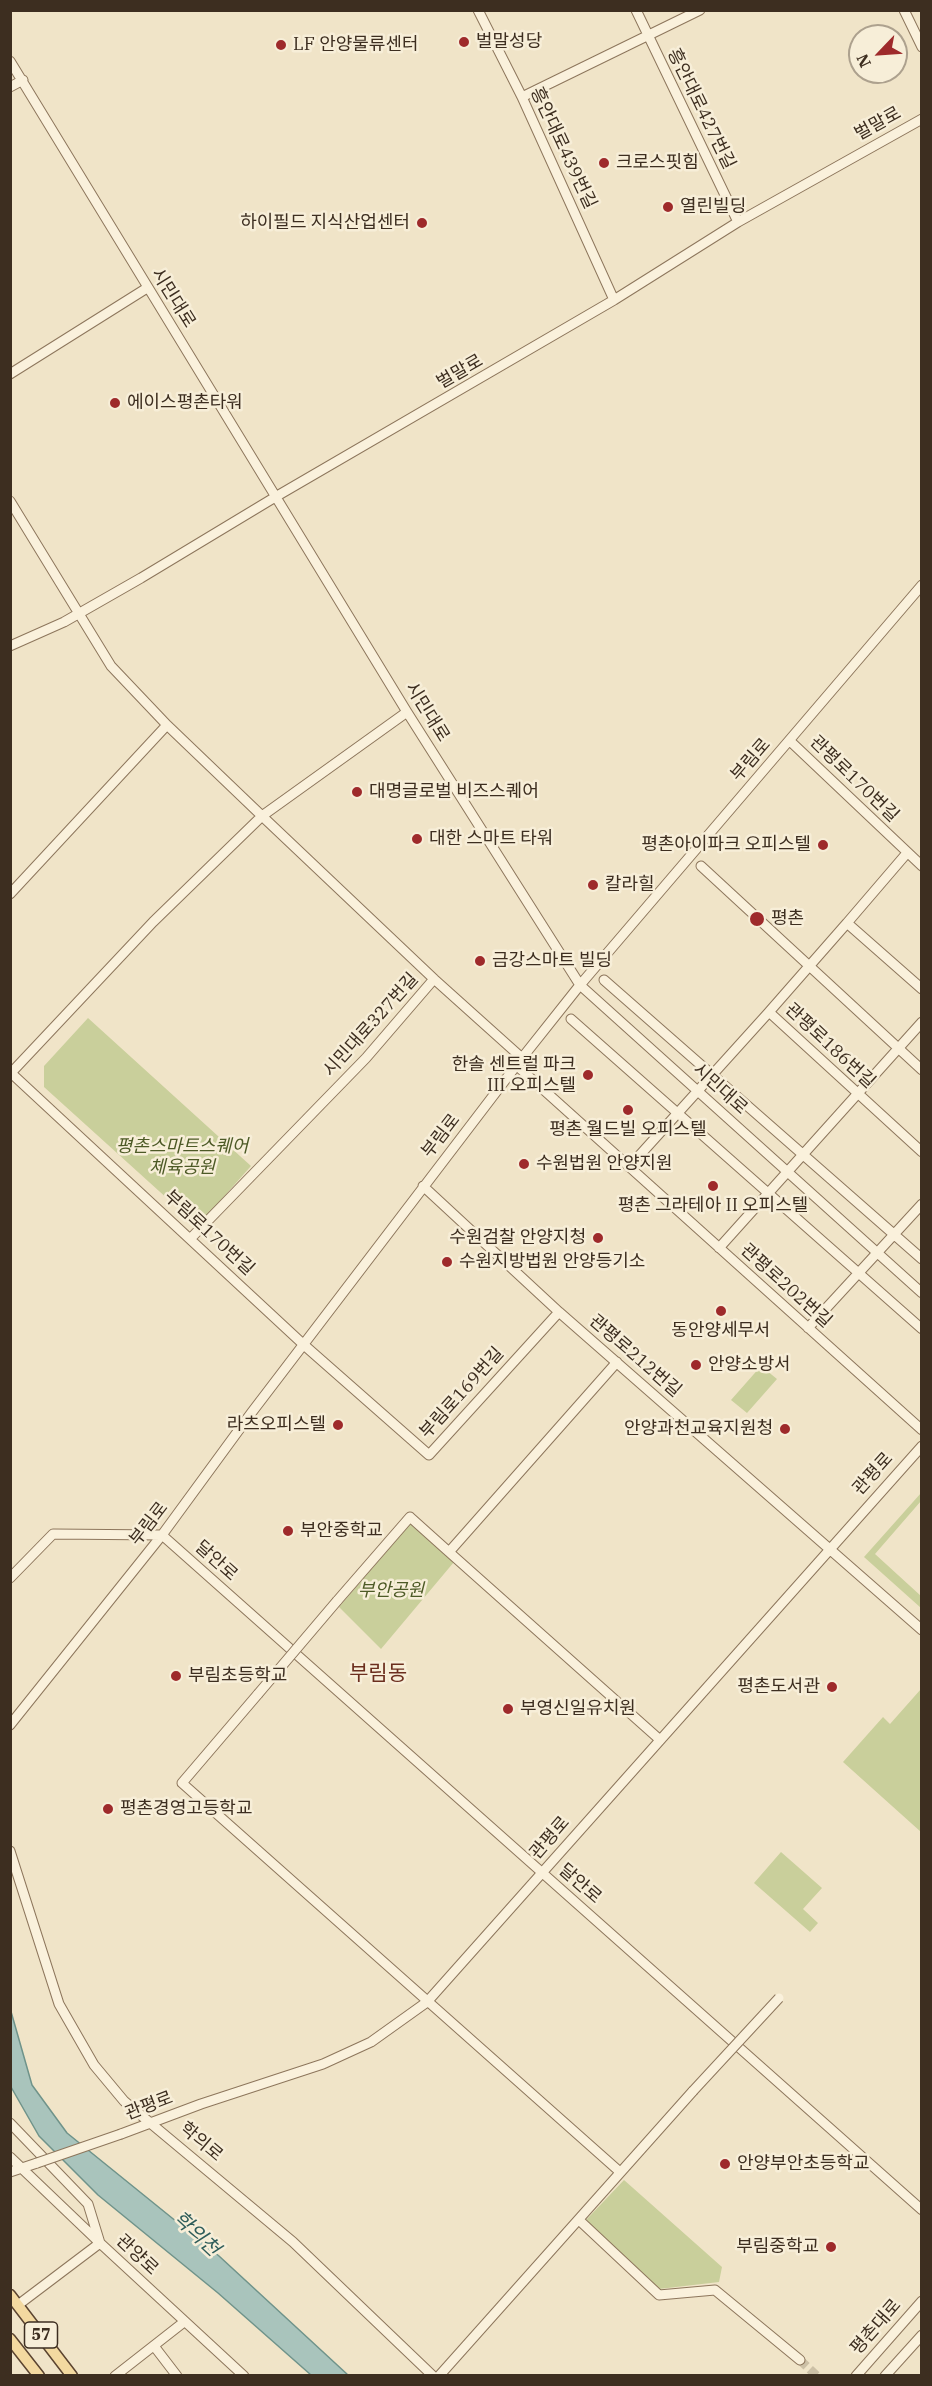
<!DOCTYPE html>
<html>
<head>
<meta charset="utf-8">
<style>
	body { margin:0 }
	#map { position:relative; width:932px; height:2386px; overflow:hidden; background:#f0e4c8; font-family:"IBM Plex Serif",serif }
	canvas { display:block }
	.frame { position:absolute; inset:0; border:12px solid #3d2e20; pointer-events:none }
	.north { position:absolute; left:848px; top:24px; width:60px; height:60px; box-sizing:border-box; background:#f7eed8; border:2px solid #ada18e; border-radius:50%; rotate:245deg; font-size:16px; font-weight:700; line-height:24px; text-align:center; color:#3d2e20 }
	.north::after { content:''; display:block; margin:auto; width:21px; height:27px; background:#9e2a2b; clip-path:polygon(50% 0,100% 100%,50% 72%,0 100%) }
</style>
</head>
<body>
<div id="map">
<canvas width="932" height="2386"></canvas>
<div class="frame"></div>
<div class="north">N</div>
</div>
<script>
const c = document.querySelector('canvas').getContext('2d');
c.lineJoin = 'round';
function fill(path, color) {
  c.fillStyle = color;
  c.fill(path, 'evenodd');
}
function toPath(rows) {
  const path = new Path2D();
  for (const r of rows) {
    path.moveTo(r[0], r[1]);
    for (let i = 2; i < r.length; i += 2) path.lineTo(r[i], r[i + 1]);
  }
  return path;
}
function trace(path, color, width, dash) {
  c.strokeStyle = color;
  c.lineWidth = width;
  c.lineCap = dash ? 'butt' : 'round';
  c.setLineDash(dash || []);
  c.stroke(path);
}
function drawText(font, color, halo, rows, align = 'center') {
  c.font = font + ' "IBM Plex Serif","Noto Sans KR",serif';
  c.lineWidth = 5;
  c.setLineDash([]);
  c.textBaseline = 'middle';
  c.strokeStyle = halo;
  c.fillStyle = color;
  for (const [text, x, y, turn = 0] of rows) {
    c.save();
    c.translate(x, y);
    c.rotate((+turn || 0) * Math.PI / 180);
    c.textAlign = isNaN(turn) ? turn : align;
    if (halo) c.strokeText(text, 0, 0);
    c.fillText(text, 0, 0);
    c.restore();
  }
}
fill(toPath([
	[88,1018,251,1166,204,1219,191,1220,44,1087,44,1066],
	[761,1366,777,1379,747,1413,731,1400],
	[921,1493,921,1501,875,1554,921,1596,921,1608,864,1557],
	[411,1523,454,1562,381,1649,339,1607],
	[921,1689,921,1832,843,1762,883,1717,890,1724],
	[781,1852,822,1888,803,1909,818,1923,810,1932,754,1883],
	[624,2180,722,2267,719,2282,659,2289,586,2220]
]), '#c9cf9b');
const water = toPath([
	[10,2008,32,2085,67,2133,219,2256,348,2375,311,2375,218,2293,98,2195,39,2136,11,2087,10,2008]
]);
fill(water, '#a9c4bc');
trace(water, '#6f938a', 1.5);
trace(toPath([
	[800,2360,817,2376]
]), '#ccc0a6', 9, [9, 4.5]);
const minor = toPath([
	[478,10,522,97,614,300],
	[636,10,738,222],
	[904,10,922,47],
	[10,61,407,712,580,985,922,1293],
	[10,87,23,80],
	[522,97,700,10],
	[10,374,147,288],
	[10,501,111,666,167,725,262,816,434,979,522,1058],
	[10,646,64,622,141,578,277,496,614,300,738,222,922,119],
	[790,741,922,866],
	[907,853,847,923,922,989],
	[701,866,922,1070],
	[10,894,167,725],
	[604,980,922,1259],
	[769,1012,847,923],
	[571,1019,922,1329],
	[516,1065,922,1430],
	[10,1072,304,1345,429,1455,559,1312],
	[10,1074,153,922,262,816,407,712],
	[629,1167,769,1012,922,1152],
	[423,1186,559,1312,922,1630],
	[191,1238,366,1058,434,979],
	[719,1248,922,1022],
	[808,1328,922,1204],
	[617,1362,449,1552,659,1739],
	[10,1578,53,1534,162,1535,922,2210],
	[337,1601,410,1517,449,1552],
	[258,1694,182,1783,620,2172],
	[10,1725,162,1535,252,1412,522,1058,580,985,922,585],
	[10,1851,59,2004,94,2065,124,2101,293,2242,433,2376],
	[10,2123,88,2204,100,2243,18,2305],
	[121,2134,201,2104,323,2064,371,2042,427,2002,922,1446],
	[10,2157,100,2243,244,2376],
	[10,2172,37,2163],
	[579,2220,659,2295,715,2290,800,2360],
	[154,2346,177,2376],
	[115,2376,184,2322],
	[439,2376,693,2091],
	[856,2376,922,2301],
	[885,2376,922,2335]
]);
const major = toPath([
	[10,2295,72,2376],
	[10,2339,39,2376]
]);
trace(minor, '#8d765c', 11);
trace(major, '#5b4430', 13);
trace(minor, '#faf1dc', 9);
trace(major, '#f3d9a0', 10);
const minorBridge = toPath([
	[258,1694,337,1601],
	[693,2091,779,1998],
	[37,2163,121,2134]
]);
trace(minorBridge, '#8d765c', 11, []);
trace(minorBridge, '#faf1dc', 9);
for (const [x, y, r, color] of [
	[464,42,6,"#9e2a2b"],
	[281,45,6,"#9e2a2b"],
	[604,163,6,"#9e2a2b"],
	[668,207,6,"#9e2a2b"],
	[422,223,6,"#9e2a2b"],
	[115,403,6,"#9e2a2b"],
	[357,792,6,"#9e2a2b"],
	[417,839,6,"#9e2a2b"],
	[823,845,6,"#9e2a2b"],
	[593,885,6,"#9e2a2b"],
	[757,919,8,"#9e2a2b"],
	[480,961,6,"#9e2a2b"],
	[588,1075,6,"#9e2a2b"],
	[628,1110,6,"#9e2a2b"],
	[524,1164,6,"#9e2a2b"],
	[713,1186,6,"#9e2a2b"],
	[598,1238,6,"#9e2a2b"],
	[447,1262,6,"#9e2a2b"],
	[721,1311,6,"#9e2a2b"],
	[696,1365,6,"#9e2a2b"],
	[338,1425,6,"#9e2a2b"],
	[785,1429,6,"#9e2a2b"],
	[288,1531,6,"#9e2a2b"],
	[176,1676,6,"#9e2a2b"],
	[832,1687,6,"#9e2a2b"],
	[508,1709,6,"#9e2a2b"],
	[108,1809,6,"#9e2a2b"],
	[725,2164,6,"#9e2a2b"],
	[831,2247,6,"#9e2a2b"]
]) {
  const dot = new Path2D();
  dot.arc(x, y, r, 0, 2 * Math.PI);
  c.fillStyle = color;
  c.fill(dot);
  trace(dot, '#f7eed8', 2);
}
for (const [x, y, w] of [
	[41,2335,33]
]) {
  const box = new Path2D();
  box.roundRect(x - w / 2, y - 13, w, 26, 4.5);
  c.fillStyle = '#f7eed8';
  c.fill(box);
  trace(box, '#3d2e20', 1.5);
}
drawText('bold 16px', '#3d2e20', null, [
	["57",41,2335]
]);
drawText('18px', '#3d2e20', '#f7eed8', [
	["벌말성당",476,42],
	["LF 안양물류센터",293,45],
	["크로스핏힘",616,163],
	["열린빌딩",680,207],
	["하이필드 지식산업센터",410,223,"right"],
	["에이스평촌타워",127,403],
	["대명글로벌 비즈스퀘어",369,792],
	["대한 스마트 타워",429,839],
	["평촌아이파크 오피스텔",811,845,"right"],
	["칼라힐",605,885],
	["평촌",771,919],
	["금강스마트 빌딩",492,961],
	["한솔 센트럴 파크",576,1065,"right"],
	["III 오피스텔",576,1086,"right"],
	["평촌 월드빌 오피스텔",628,1130,"center"],
	["수원법원 안양지원",536,1164],
	["평촌 그라테아 II 오피스텔",713,1206,"center"],
	["수원검찰 안양지청",586,1238,"right"],
	["수원지방법원 안양등기소",459,1262],
	["동안양세무서",721,1331,"center"],
	["안양소방서",708,1365],
	["라츠오피스텔",326,1425,"right"],
	["안양과천교육지원청",773,1429,"right"],
	["부안중학교",300,1531],
	["부림초등학교",188,1676],
	["평촌도서관",820,1687,"right"],
	["부영신일유치원",520,1709],
	["평촌경영고등학교",120,1809],
	["안양부안초등학교",737,2164],
	["부림중학교",819,2247,"right"]
], 'left');
drawText('18px', '#3d2e20', '#f7eed8', [
	["흥안대로427번길",701,109,64],
	["벌말로",878,124,-29],
	["흥안대로439번길",563,148,65],
	["시민대로",173,298,58],
	["벌말로",460,372,-30],
	["시민대로",427,712,58],
	["부림로",751,760,-49],
	["관평로170번길",854,779,44],
	["시민대로327번길",371,1025,-48],
	["관평로186번길",830,1046,43],
	["시민대로",720,1089,42],
	["부림로",441,1136,-52],
	["부림로170번길",209,1233,43],
	["관평로202번길",786,1286,42],
	["관평로212번길",635,1356,41],
	["부림로169번길",462,1393,-48],
	["관평로",873,1474,-48],
	["부림로",149,1524,-52],
	["달안로",216,1561,42],
	["관평로",550,1838,-49],
	["달안로",580,1884,41],
	["관평로",149,2106,-21],
	["학의로",201,2142,40],
	["관양로",137,2255,43],
	["평촌대로",876,2327,-49]
]);
drawText('italic 18px', '#4d5a26', '#f7eed8', [
	["평촌스마트스퀘어",182,1147],
	["체육공원",182,1168],
	["부안공원",391,1591]
]);
drawText('italic 20px', '#2f5d5a', '#f7eed8', [
	["학의천",196,2234,43]
]);
drawText('21px', '#6b2e1e', '#f7eed8', [
	["부림동",378,1674]
]);
</script>
</body>
</html>
